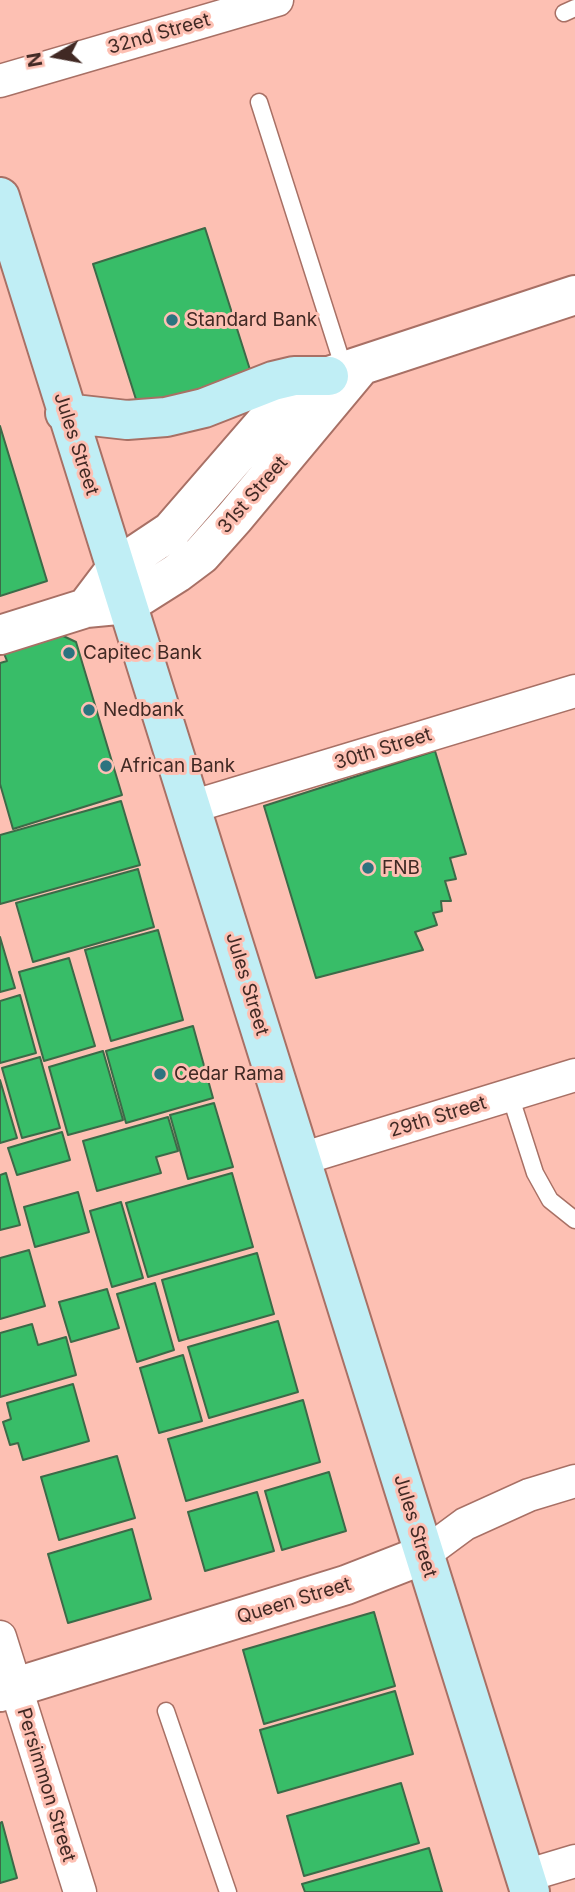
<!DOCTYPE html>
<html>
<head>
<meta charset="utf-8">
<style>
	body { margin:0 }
	#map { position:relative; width:575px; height:1892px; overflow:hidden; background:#fdc0b3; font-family:Inter,sans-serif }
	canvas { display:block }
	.north { position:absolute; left:21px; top:21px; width:70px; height:70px; -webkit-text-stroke:5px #fdc0b3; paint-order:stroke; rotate:260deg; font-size:19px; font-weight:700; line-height:28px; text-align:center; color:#412924 }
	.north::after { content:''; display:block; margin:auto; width:24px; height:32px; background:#412924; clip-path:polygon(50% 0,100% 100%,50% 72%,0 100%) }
</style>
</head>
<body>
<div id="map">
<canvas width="575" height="1892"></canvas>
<div class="north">N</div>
</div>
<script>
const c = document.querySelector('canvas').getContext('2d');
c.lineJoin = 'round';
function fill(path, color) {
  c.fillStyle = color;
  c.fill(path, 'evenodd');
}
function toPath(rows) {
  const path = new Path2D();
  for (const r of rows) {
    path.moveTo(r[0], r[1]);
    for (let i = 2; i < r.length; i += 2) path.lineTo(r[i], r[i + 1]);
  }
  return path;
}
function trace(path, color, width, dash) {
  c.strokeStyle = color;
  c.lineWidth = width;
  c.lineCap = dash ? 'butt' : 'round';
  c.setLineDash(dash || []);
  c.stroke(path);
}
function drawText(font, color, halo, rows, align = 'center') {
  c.font = font + ' Inter,sans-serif';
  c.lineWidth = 6;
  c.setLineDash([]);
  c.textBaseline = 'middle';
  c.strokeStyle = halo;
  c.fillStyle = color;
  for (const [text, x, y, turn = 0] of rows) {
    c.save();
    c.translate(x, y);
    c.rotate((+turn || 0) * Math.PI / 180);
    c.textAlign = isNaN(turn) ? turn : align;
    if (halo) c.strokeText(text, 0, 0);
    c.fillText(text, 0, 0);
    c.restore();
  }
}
const building = toPath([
	[205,228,252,376,140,412,93,264,205,228],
	[0,426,47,581,0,596,0,426],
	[59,634,76,642,122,795,13,829,0,784,0,663,7,661,3,651,59,634],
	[435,751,466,854,450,858,456,879,445,881,451,901,441,901,442,911,433,913,437,925,415,932,423,950,316,978,264,806,435,751],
	[121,801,140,865,0,904,0,835,121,801],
	[138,869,154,927,33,962,16,903,138,869],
	[158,930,183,1020,111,1041,85,950,158,930],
	[0,937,15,988,0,992,0,937],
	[69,958,95,1046,44,1061,19,972,69,958],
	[20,995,36,1053,0,1063,0,1001,20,995],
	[193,1026,213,1098,126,1123,106,1051,193,1026],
	[103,1051,123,1120,68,1135,49,1067,103,1051],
	[40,1057,60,1128,22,1138,2,1068,40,1057],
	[0,1080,17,1138,0,1143,0,1080],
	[214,1103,233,1167,188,1179,170,1115,214,1103],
	[168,1117,178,1151,156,1157,161,1173,97,1191,83,1141,168,1117],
	[62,1132,70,1160,17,1175,8,1148,62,1132],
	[6,1173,20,1225,0,1230,0,1175,6,1173],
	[232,1173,253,1247,148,1277,126,1203,232,1173],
	[78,1192,89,1232,35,1247,24,1207,78,1192],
	[121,1202,143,1278,112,1287,90,1211,121,1202],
	[29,1250,45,1306,0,1319,0,1258,29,1250],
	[257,1253,274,1314,179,1341,162,1280,257,1253],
	[155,1283,174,1350,137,1362,117,1294,155,1283],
	[107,1289,119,1328,71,1342,59,1302,107,1289],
	[278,1321,298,1392,209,1418,188,1347,278,1321],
	[32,1324,38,1345,66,1337,76,1375,0,1397,0,1333,32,1324],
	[183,1355,202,1421,159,1433,140,1368,183,1355],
	[73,1384,89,1441,23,1460,18,1443,10,1445,3,1422,11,1419,7,1403,73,1384],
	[303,1400,320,1462,186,1501,168,1439,303,1400],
	[117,1456,135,1518,59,1540,41,1477,117,1456],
	[329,1472,346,1531,282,1550,265,1491,329,1472],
	[257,1492,274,1551,205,1571,188,1512,257,1492],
	[132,1529,151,1599,68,1623,48,1554,132,1529],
	[374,1612,395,1686,264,1724,243,1650,374,1612],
	[395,1691,413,1754,278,1793,260,1730,395,1691],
	[401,1783,419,1843,304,1876,287,1816,401,1783],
	[2,1822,17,1878,0,1883,0,1823,2,1822],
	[429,1848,442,1892,305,1892,302,1884,429,1848]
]);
fill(building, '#38bd68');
trace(building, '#3c6a48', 2);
const service = toPath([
	[564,13,575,8],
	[259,102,345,372],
	[510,1095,535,1173,550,1200,575,1220],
	[166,1711,228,1892]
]);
const minor = toPath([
	[0,81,277,0],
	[191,807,575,691],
	[301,1159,575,1075],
	[423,1555,465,1524,529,1495,575,1481],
	[0,1637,80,1892],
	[525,1876,575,1861]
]);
const tertiary = toPath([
	[86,608,117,567,171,531,275,411,301,391,329,376,575,295],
	[0,635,86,608,128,604,177,573,201,555,234,518,359,368],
	[0,1692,346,1585,423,1555]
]);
const secondary = toPath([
	[0,197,530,1892],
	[65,413,127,420,166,417,204,408,273,381,294,376,329,376]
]);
trace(service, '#a87065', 19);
trace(minor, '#a87065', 35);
trace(tertiary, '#a87065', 42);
trace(secondary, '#a87065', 42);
trace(service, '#fff', 16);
trace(minor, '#fff', 32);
trace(tertiary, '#fff', 38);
trace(secondary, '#c0eef5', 38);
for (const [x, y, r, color] of [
	[172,320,7,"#2c737f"],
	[69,653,7,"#2c737f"],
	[89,710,7,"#2c737f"],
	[106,766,7,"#2c737f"],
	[368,868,7,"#2c737f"],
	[160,1074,7,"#2c737f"]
]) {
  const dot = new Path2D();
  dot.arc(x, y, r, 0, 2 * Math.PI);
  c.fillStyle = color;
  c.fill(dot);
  trace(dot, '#fdc0b3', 2.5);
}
drawText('19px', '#412924', '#fdc0b3', [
	["32nd Street",159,34,-16],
	["Jules Street",76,444,72],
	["31st Street",253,495,-49],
	["30th Street",383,749,-17],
	["Jules Street",247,984,73],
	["29th Street",438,1117,-17],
	["Jules Street",415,1526,73],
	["Queen Street",294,1601,-17],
	["Persimmon Street",46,1785,73]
]);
drawText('19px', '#412924', '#fdc0b3', [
	["Standard Bank",186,320],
	["Capitec Bank",83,653],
	["Nedbank",103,710],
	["African Bank",120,766],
	["FNB",382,868],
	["Cedar Rama",174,1074]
], 'left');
</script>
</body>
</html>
